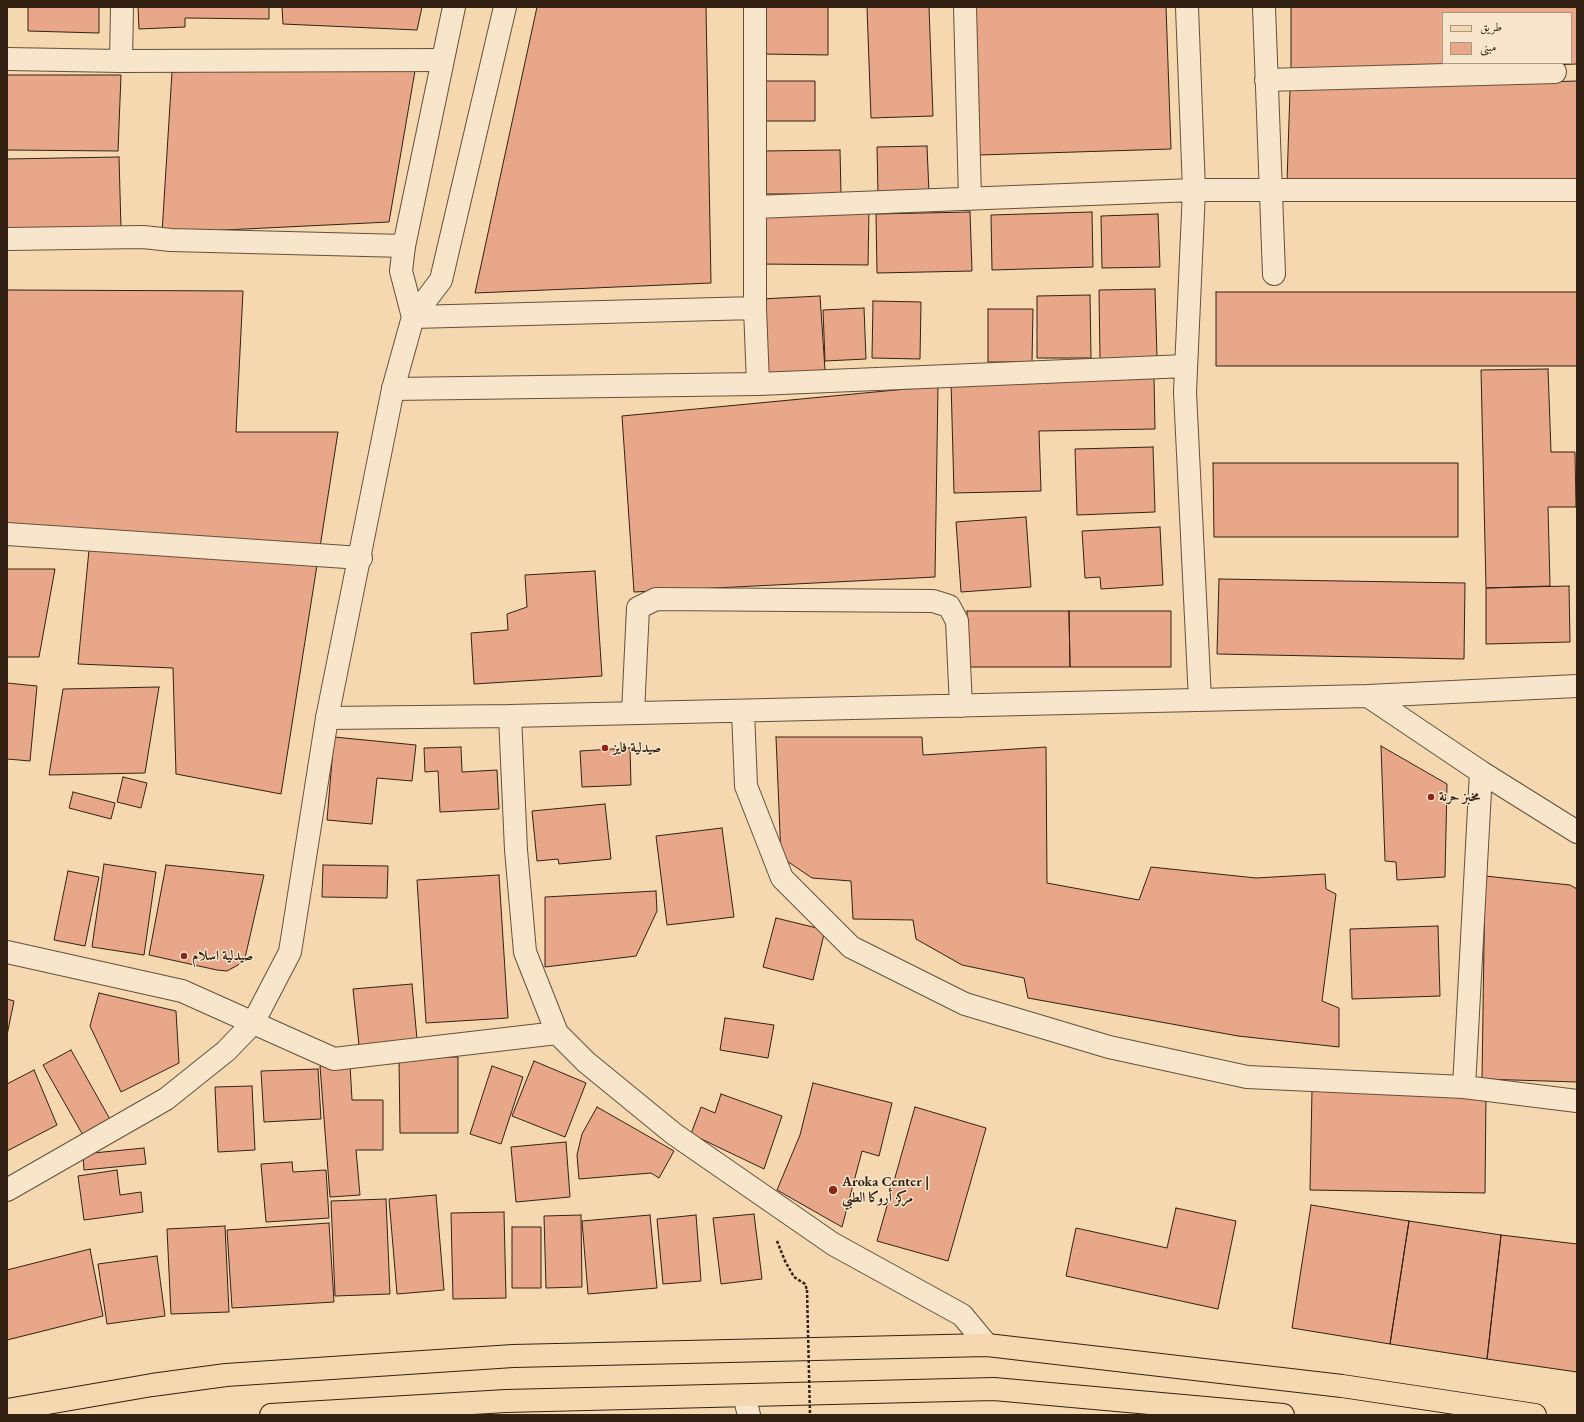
<!DOCTYPE html>
<html>
<head>
<meta charset="utf-8">
<style>
	body { margin:0 }
	#map { position:relative; width:1584px; height:1422px; overflow:hidden; background:#f5d8b0; font-family:"EB Garamond",Amiri,serif }
	canvas { display:block }
	.frame { position:absolute; inset:0; border:8px solid #332213; pointer-events:none }
	.legend { position:absolute; left:1442px; top:12px; width:130px; height:52px; box-sizing:border-box; background:#f8e6cc; border:1px solid #a99882; margin:0; padding:5px 7px; list-style:none; font-size:12px; color:#332213 }
	.legend li { display:flex; align-items:center; gap:8px; height:20px }
	.legend b { width:20px; border:1px solid #a99882 }
</style>
</head>
<body>
<div id="map">
<canvas width="1584" height="1422"></canvas>
<div class="frame"></div>
<ul class="legend">
<li><b style="height:5px;background:#f5d8b0"></b>طريق</li>
<li><b style="height:11px;background:#e7a788"></b>مبنى</li>
</ul>
</div>
<script>
const c = document.querySelector('canvas').getContext('2d');
c.lineJoin = 'round';
function fill(path, color) {
  c.fillStyle = color;
  c.fill(path, 'evenodd');
}
function toPath(rows) {
  const path = new Path2D();
  for (const r of rows) {
    path.moveTo(r[0], r[1]);
    for (let i = 2; i < r.length; i += 2) path.lineTo(r[i], r[i + 1]);
  }
  return path;
}
function trace(path, color, width, dash) {
  c.strokeStyle = color;
  c.lineWidth = width;
  c.lineCap = dash ? 'butt' : 'round';
  c.setLineDash(dash || []);
  c.stroke(path);
}
function drawText(font, color, halo, rows, align = 'center') {
  c.font = font + ' "EB Garamond",Amiri,serif';
  c.lineWidth = 3;
  c.setLineDash([]);
  c.textBaseline = 'middle';
  c.strokeStyle = halo;
  c.fillStyle = color;
  for (const [text, x, y, turn = 0] of rows) {
    c.save();
    c.translate(x, y);
    c.rotate((+turn || 0) * Math.PI / 180);
    c.textAlign = isNaN(turn) ? turn : align;
    if (halo) c.strokeText(text, 0, 0);
    c.fillText(text, 0, 0);
    c.restore();
  }
}
const building = toPath([
	[28,7,99,7,99,33,28,31,28,7],
	[138,7,269,7,269,19,185,18,185,27,139,29,138,7],
	[282,7,422,7,417,30,283,24,282,7],
	[537,7,706,7,711,283,475,293,537,7],
	[764,7,828,7,828,55,763,54,764,7],
	[867,7,929,7,933,116,871,118,867,7],
	[974,7,1166,7,1171,149,979,155,974,7],
	[1291,7,1577,7,1577,64,1291,74,1291,7],
	[1443,13,1571,13,1571,63,1443,63,1443,13],
	[416,65,389,222,162,233,172,72,416,65],
	[7,75,121,75,118,151,7,150,7,75],
	[756,81,815,81,815,121,756,121,756,81],
	[1577,81,1577,181,1287,182,1290,90,1577,81],
	[927,146,929,193,878,194,877,147,927,146],
	[840,150,841,194,765,194,764,151,840,150],
	[119,157,121,229,7,229,7,159,119,157],
	[759,207,869,209,868,265,758,264,759,207],
	[970,212,972,271,877,273,876,214,970,212],
	[1092,212,1093,267,992,270,991,215,1092,212],
	[1158,214,1160,267,1102,268,1101,216,1158,214],
	[1155,289,1157,357,1100,359,1099,290,1155,289],
	[7,290,243,291,236,432,338,432,320,547,7,525,7,290],
	[1216,292,1577,292,1577,366,1216,366,1216,292],
	[1090,295,1091,358,1037,358,1037,296,1090,295],
	[820,296,825,370,766,374,761,299,820,296],
	[873,301,921,302,920,359,872,358,873,301],
	[864,308,866,359,825,361,823,310,864,308],
	[988,309,1033,309,1032,362,988,362,988,309],
	[1548,369,1551,452,1575,452,1576,507,1548,507,1550,586,1486,588,1481,370,1548,369],
	[1154,378,1155,429,1039,431,1041,491,954,493,951,382,1154,378],
	[938,386,935,577,634,592,622,416,938,386],
	[1153,447,1155,512,1077,515,1075,449,1153,447],
	[1213,463,1458,463,1458,537,1214,537,1213,463],
	[1026,517,1031,587,961,592,956,522,1026,517],
	[1160,527,1163,585,1101,589,1100,577,1085,578,1082,531,1160,527],
	[89,550,317,565,281,794,176,774,173,668,78,664,89,550],
	[7,569,55,569,39,657,7,657,7,569],
	[595,571,602,676,474,684,471,633,508,630,507,614,527,607,525,575,595,571],
	[1219,579,1465,583,1464,659,1217,654,1219,579],
	[1569,586,1570,642,1486,644,1486,588,1569,586],
	[967,611,1069,611,1070,667,968,667,967,611],
	[1069,611,1171,611,1171,667,1070,667,1069,611],
	[7,683,37,686,30,761,7,759,7,683],
	[159,687,145,773,49,775,63,689,159,687],
	[334,737,416,745,412,781,377,778,372,824,327,820,334,737],
	[776,737,922,737,923,755,1046,747,1047,883,1139,900,1151,867,1256,878,1325,874,1326,889,1336,894,1322,1001,1339,1008,1339,1047,1238,1036,1028,998,1024,978,962,965,916,939,913,920,853,919,851,881,812,878,781,857,776,737],
	[1381,746,1447,784,1445,877,1397,880,1396,862,1385,861,1381,746],
	[461,747,462,772,497,770,499,809,440,812,438,771,425,772,424,748,461,747],
	[630,748,631,785,582,787,580,751,630,748],
	[123,777,147,783,141,808,117,802,123,777],
	[73,792,115,803,111,819,69,808,73,792],
	[605,804,611,859,559,864,558,859,537,861,532,811,605,804],
	[722,828,734,917,667,925,656,836,722,828],
	[104,864,156,872,144,955,92,947,104,864],
	[166,865,264,875,245,958,238,965,227,971,217,970,149,955,166,865],
	[323,865,388,866,387,898,322,897,323,865],
	[68,871,99,877,85,946,54,940,68,871],
	[499,875,508,1018,426,1023,417,880,499,875],
	[1485,876,1570,885,1577,889,1577,1082,1482,1079,1485,876],
	[656,891,657,911,636,956,545,967,545,897,656,891],
	[776,918,825,930,813,980,763,967,776,918],
	[1438,926,1440,996,1352,999,1350,929,1438,926],
	[412,984,417,1039,359,1045,353,989,412,984],
	[99,993,176,1011,179,1063,121,1092,90,1026,99,993],
	[7,999,14,1001,7,1035,7,999],
	[725,1018,774,1025,768,1058,720,1050,725,1018],
	[71,1050,111,1121,84,1137,43,1065,71,1050],
	[399,1057,458,1057,458,1133,400,1133,399,1057],
	[534,1061,586,1083,565,1137,512,1116,534,1061],
	[350,1064,352,1100,383,1100,383,1150,356,1150,360,1195,330,1197,320,1066,350,1064],
	[492,1066,523,1077,501,1144,470,1134,492,1066],
	[318,1069,321,1119,264,1122,261,1071,318,1069],
	[34,1070,57,1125,7,1151,7,1084,34,1070],
	[813,1083,892,1103,879,1156,862,1151,842,1227,777,1190,800,1135,813,1083],
	[252,1086,255,1150,218,1152,215,1087,252,1086],
	[1312,1090,1486,1094,1485,1193,1310,1190,1312,1090],
	[721,1094,782,1116,764,1169,691,1134,701,1107,715,1113,721,1094],
	[597,1107,674,1151,659,1178,651,1173,579,1179,577,1155,582,1134,597,1107],
	[915,1107,986,1128,948,1261,877,1241,915,1107],
	[566,1142,570,1197,516,1202,511,1147,566,1142],
	[144,1148,146,1164,84,1170,83,1154,144,1148],
	[292,1162,293,1172,326,1170,329,1218,266,1222,261,1164,292,1162],
	[117,1170,120,1195,141,1192,143,1212,84,1220,78,1176,117,1170],
	[436,1195,444,1290,397,1294,389,1199,436,1195],
	[386,1199,390,1294,335,1296,331,1201,386,1199],
	[1311,1205,1409,1221,1390,1344,1292,1328,1311,1205],
	[1176,1208,1236,1221,1218,1309,1066,1276,1076,1228,1167,1248,1176,1208],
	[504,1212,506,1298,453,1299,451,1213,504,1212],
	[754,1214,762,1279,721,1284,713,1218,754,1214],
	[581,1215,582,1287,546,1288,544,1216,581,1215],
	[650,1215,657,1288,588,1294,582,1221,650,1215],
	[696,1215,701,1281,663,1284,657,1219,696,1215],
	[1409,1221,1501,1235,1487,1359,1390,1344,1409,1221],
	[329,1223,334,1302,232,1308,227,1230,329,1223],
	[225,1226,229,1312,171,1314,167,1229,225,1226],
	[512,1227,541,1227,541,1288,512,1288,512,1227],
	[1501,1235,1577,1244,1577,1372,1487,1359,1501,1235],
	[90,1249,103,1316,7,1340,7,1270,90,1249],
	[157,1256,165,1316,107,1324,98,1264,157,1256]
]);
fill(building, '#e7a788');
trace(building, '#332213', 1);
const minor = toPath([
	[755,7,755,308,758,384],
	[965,7,970,199],
	[1187,7,1194,190,1185,392,1200,700],
	[1264,7,1274,274],
	[7,59,121,61,442,60],
	[121,61,122,7],
	[1266,80,1555,72],
	[755,207,1194,190,1577,190],
	[7,239,143,237,171,240,404,246],
	[413,317,755,308],
	[393,389,758,384,1186,366],
	[7,534,361,558],
	[1368,696,1577,686],
	[743,711,746,786,782,878,851,947,965,1004,1109,1047,1247,1077,1464,1087,1577,1101],
	[633,713,638,608,656,599,933,601,949,606,957,621,961,706],
	[510,716,516,850,525,952,557,1033,586,1062,674,1134,833,1244,962,1315,987,1345],
	[327,718,510,716,1368,696,1481,772,1577,832],
	[7,952,182,991,334,1059,557,1033],
	[1464,1087,1481,772],
	[744,1396,749,1415]
]);
const tertiary = toPath([
	[413,317,401,271,404,246,454,7],
	[7,1190,166,1099,226,1051,253,1023,290,952,327,718,393,389,413,317,441,280,505,7]
]);
const primary = toPath([
	[7,1410,152,1385,226,1375,513,1356,987,1345,1342,1386,1535,1415],
	[271,1415,506,1401,994,1389,1283,1415]
]);
trace(minor, '#64503a', 24);
trace(tertiary, '#64503a', 24);
trace(primary, '#332213', 24);
trace(toPath([
	[777,1241,785,1261,794,1277,805,1284,807,1290]
]), '#332213', 2.5, [3, 2]);
trace(minor, '#f8e6cc', 22);
trace(tertiary, '#f8e6cc', 22);
trace(primary, '#f5d8b0', 22);
trace(toPath([
	[807,1290,810,1415]
]), '#332213', 2.5, [3, 2]);
for (const [x, y, r, color] of [
	[605,748,4,"#8f2418"],
	[1431,797,4,"#8f2418"],
	[184,956,4,"#8f2418"],
	[833,1190,5,"#8f2418"]
]) {
  const dot = new Path2D();
  dot.arc(x, y, r, 0, 2 * Math.PI);
  c.fillStyle = color;
  c.fill(dot);
  trace(dot, '#f8e6cc', 1.5);
}
drawText('bold 14px', '#332213', '#f8e6cc', [
	["صيدلية فايز",613,748],
	["مخبز حرنة",1439,797],
	["صيدلية اسلام",192,956],
	["Aroka Center |",842,1182],
	["مركز أروكا الطبي",842,1198]
], 'left');
</script>
</body>
</html>
